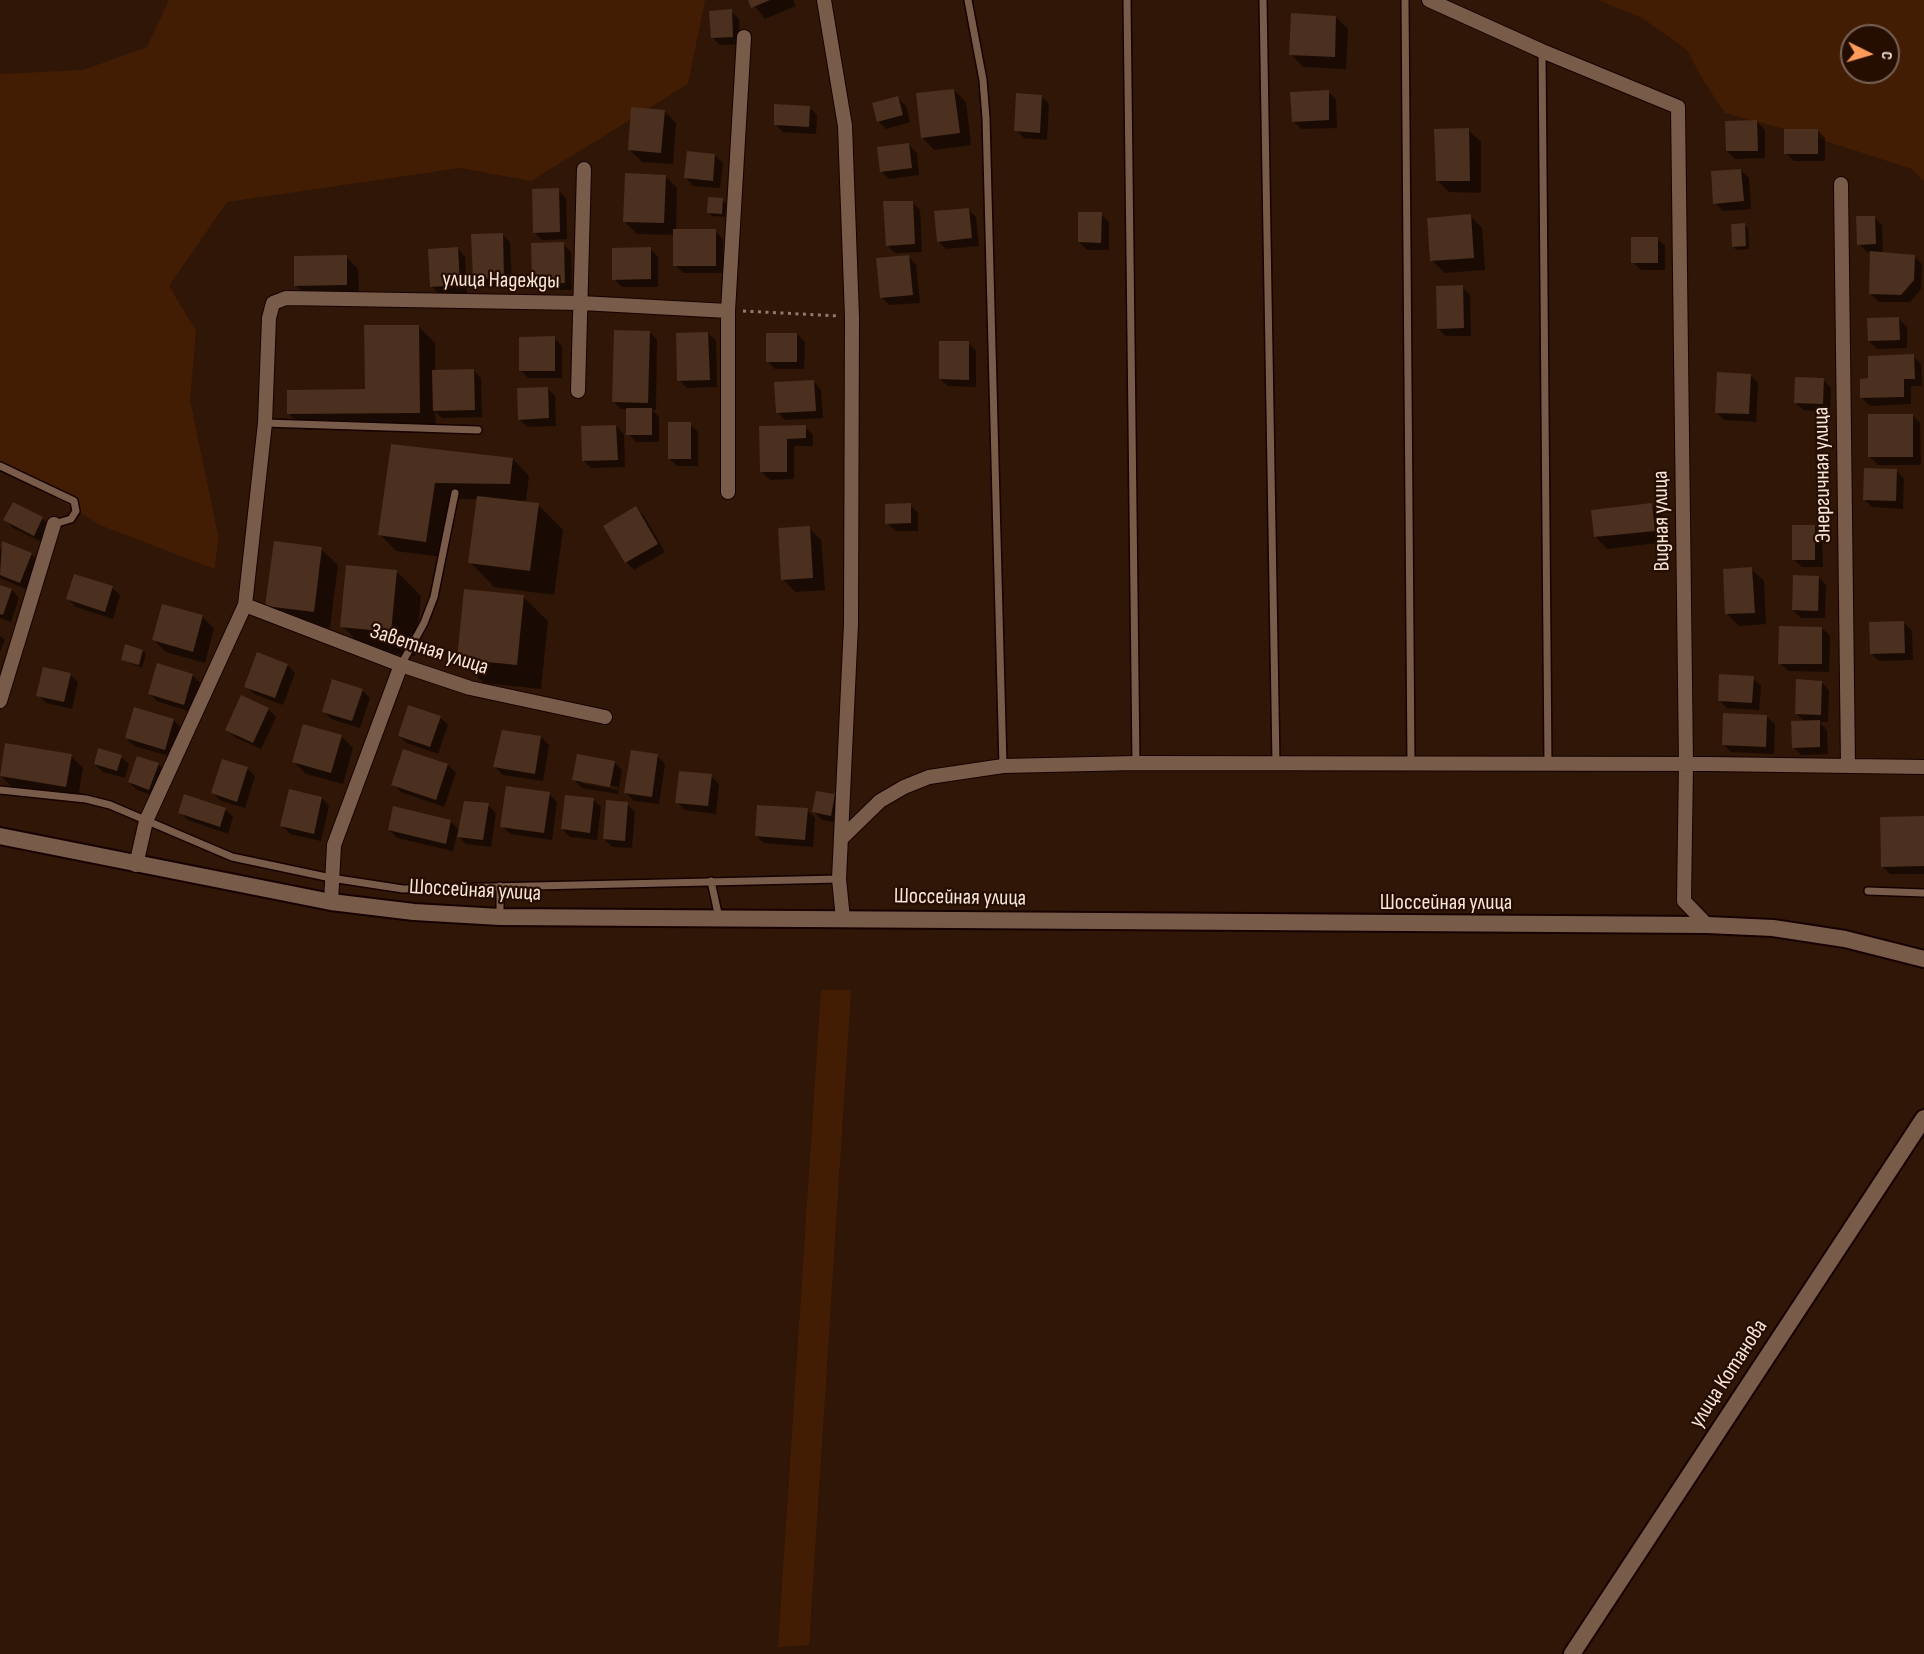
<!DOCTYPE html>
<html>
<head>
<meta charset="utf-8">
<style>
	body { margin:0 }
	#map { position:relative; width:1924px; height:1654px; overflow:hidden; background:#2f1606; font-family:"Sofia Sans Condensed",sans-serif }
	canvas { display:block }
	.north { position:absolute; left:1840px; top:24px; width:60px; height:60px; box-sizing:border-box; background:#250d00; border:2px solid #796357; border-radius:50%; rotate:95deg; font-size:16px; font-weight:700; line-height:24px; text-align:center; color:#f7e4da }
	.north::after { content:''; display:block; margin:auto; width:21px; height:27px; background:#ff9b5b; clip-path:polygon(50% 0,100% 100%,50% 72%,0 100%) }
</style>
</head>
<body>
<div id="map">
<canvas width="1924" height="1654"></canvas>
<div class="north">С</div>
</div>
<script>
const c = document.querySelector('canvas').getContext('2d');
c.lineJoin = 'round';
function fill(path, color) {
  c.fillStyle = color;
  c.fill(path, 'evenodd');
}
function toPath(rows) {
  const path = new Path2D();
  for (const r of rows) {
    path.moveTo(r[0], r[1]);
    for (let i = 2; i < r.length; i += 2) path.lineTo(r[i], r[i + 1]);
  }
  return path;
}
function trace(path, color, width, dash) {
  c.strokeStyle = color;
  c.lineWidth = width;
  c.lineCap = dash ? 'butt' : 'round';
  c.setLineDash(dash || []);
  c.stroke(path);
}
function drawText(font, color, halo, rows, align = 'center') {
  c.font = font + ' "Sofia Sans Condensed",sans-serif';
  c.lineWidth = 4.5;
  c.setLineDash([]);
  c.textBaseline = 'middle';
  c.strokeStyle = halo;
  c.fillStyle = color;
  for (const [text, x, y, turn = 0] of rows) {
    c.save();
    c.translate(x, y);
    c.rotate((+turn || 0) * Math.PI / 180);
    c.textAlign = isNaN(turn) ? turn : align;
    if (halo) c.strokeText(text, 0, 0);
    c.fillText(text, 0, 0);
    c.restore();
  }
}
fill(toPath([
	[169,0,705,0,688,84,531,181,460,168,227,202,169,286,196,331,190,400,218,535,215,569,102,526,0,464,0,74,83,70,147,47],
	[1598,0,1924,0,1924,181,1912,169,1810,136,1725,113,1703,80,1687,50,1642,18],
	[1852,36,1888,36,1888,72,1852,72],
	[821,990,851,990,809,1645,778,1647]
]), '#431d03');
fill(toPath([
	[750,0,793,0,796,6,765,19],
	[731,11,739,19,740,44,720,45,712,37],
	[1336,17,1348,29,1346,69,1303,67,1291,54],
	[954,90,966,102,971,145,934,150,922,137],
	[1328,92,1336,99,1337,128,1302,129,1294,122],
	[1041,96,1049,104,1047,140,1024,138,1016,130],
	[898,98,906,106,910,122,886,129,878,121],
	[809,107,817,115,816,134,783,132,775,124],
	[664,111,676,123,673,164,642,162,629,149],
	[1757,122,1765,130,1765,158,1735,159,1727,151],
	[1468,130,1481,142,1481,193,1449,192,1437,180],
	[1817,130,1825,138,1825,161,1794,161,1786,153],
	[909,145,917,153,919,175,889,179,881,171],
	[715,155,723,163,720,188,693,186,686,178],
	[1741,170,1749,178,1751,209,1723,211,1715,203],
	[665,176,677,188,676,231,715,231,723,239,723,273,683,273,675,265,675,235,637,234,624,221],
	[558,190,566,198,567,239,542,240,534,232],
	[722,200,726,203,725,217,712,216,708,212],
	[912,202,920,210,922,252,895,253,887,245],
	[968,209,976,217,979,246,946,249,938,241],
	[1101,214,1109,222,1109,250,1087,250,1079,242],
	[1470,216,1482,228,1485,270,1444,273,1432,260],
	[1874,217,1882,225,1883,254,1914,256,1922,264,1921,289,1910,302,1879,302,1871,294,1871,252,1867,252,1859,244],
	[1744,225,1748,228,1749,249,1737,250,1733,247],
	[502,234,510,242,512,285,482,286,474,278],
	[1657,239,1665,246,1665,270,1641,270,1633,262],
	[563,244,571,252,572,290,541,290,533,283],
	[458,249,465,257,467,293,439,294,431,286],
	[650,249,658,257,658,287,622,287,614,279],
	[346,257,358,269,359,297,308,297,295,285],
	[908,257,916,264,920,303,889,305,881,297],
	[1462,287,1470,295,1471,336,1446,336,1438,329],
	[1899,319,1907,327,1907,348,1877,349,1869,341],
	[419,327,435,343,435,371,473,370,481,378,482,417,442,418,435,411,436,429,305,430,288,413,366,390],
	[650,332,657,340,656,410,652,410,659,417,659,442,636,442,628,434,628,409,621,409,613,401],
	[708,333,716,341,717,387,687,388,679,380],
	[797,334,805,342,804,369,775,369,767,361],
	[554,338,562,346,562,378,528,378,520,370],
	[969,343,976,351,976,387,948,386,940,379],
	[1913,356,1921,364,1922,386,1911,386,1911,404,1870,406,1862,398],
	[1750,375,1758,383,1756,422,1724,420,1716,412],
	[1823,380,1831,388,1830,412,1803,410,1795,402],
	[814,382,821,390,823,418,785,420,777,412],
	[548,389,555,396,556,426,527,427,519,419],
	[1912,415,1920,423,1921,465,1878,465,1870,457],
	[690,424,698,432,698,466,677,466,669,458],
	[616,426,624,434,625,467,591,468,583,460],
	[805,427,813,435,813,446,794,446,794,479,770,480,762,472,761,428],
	[393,446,513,459,529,476,526,500,513,502,538,505,563,530,554,595,494,587,470,562,478,499,451,499,442,557,396,551,380,534],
	[1897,471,1904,479,1903,509,1872,507,1864,499],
	[13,504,42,518,50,526,42,542,13,528,5,520],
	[910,505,918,513,918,531,895,531,887,523],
	[1651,505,1664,517,1666,542,1607,549,1595,536],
	[636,508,644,516,665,552,634,570,626,562,605,527],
	[1815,526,1822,534,1823,567,1802,567,1794,560],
	[809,528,821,540,825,590,795,592,783,579],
	[3,543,31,554,39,562,28,590,0,578,0,551],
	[321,549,338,565,330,628,283,622,267,605],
	[1751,569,1764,581,1766,624,1739,626,1727,614],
	[397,572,421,596,415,656,367,651,342,626],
	[1819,577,1826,585,1825,618,1801,618,1793,610],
	[0,586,12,590,19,598,11,622,0,618],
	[112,588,120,595,113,619,76,607,68,599],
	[523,597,548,621,541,689,484,683,459,659],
	[202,616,214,629,205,663,166,652,154,640],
	[1904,623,1912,631,1913,660,1879,661,1871,653],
	[1822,628,1830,636,1829,672,1788,671,1780,663],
	[0,636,5,640,0,652],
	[143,651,146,654,142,668,122,659],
	[287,665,295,673,283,705,254,694,246,686],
	[70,675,78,682,72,709,46,703,38,695],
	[192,675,200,683,191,712,157,701,150,694],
	[1753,678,1761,686,1759,710,1727,708,1719,700],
	[1821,682,1829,690,1828,722,1819,722,1827,730,1828,754,1801,755,1793,747,1805,722,1796,713],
	[362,690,370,698,360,728,331,719,323,711],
	[268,709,276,717,261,749,235,737,227,729],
	[440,717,448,725,438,754,407,743,399,736],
	[1767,717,1775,724,1774,754,1731,752,1724,745],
	[174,720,181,728,173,757,134,746,126,738],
	[341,736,353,748,343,784,306,774,294,762],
	[541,737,549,745,543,781,503,775,495,767],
	[404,751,448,765,456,773,444,807,401,792,393,784],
	[71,756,83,768,78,798,13,788,1,776],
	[657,756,665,764,659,804,634,801,626,793],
	[121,757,129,764,125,778,103,772,95,764],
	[614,762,622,770,618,794,582,788,574,780],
	[581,780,618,787,618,790,581,783],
	[158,764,166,772,157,797,137,790,129,782],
	[247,768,255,776,245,808,221,801,213,793],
	[711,776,719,784,716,814,685,810,677,802],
	[549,794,557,802,552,840,510,834,502,826],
	[834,796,842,804,839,823,822,820,814,812],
	[322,798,329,806,321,841,290,834,282,826],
	[593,799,601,807,597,840,570,837,562,829],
	[627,804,635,812,632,848,612,847,604,839],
	[488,805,496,813,491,847,466,844,457,835,453,851,397,838,389,830,450,821,459,830],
	[225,809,233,817,228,834,188,820,180,812],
	[807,810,815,818,813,847,764,843,756,836],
	[1924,818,1924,874,1890,874,1882,866]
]), '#0007');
fill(toPath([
	[748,0,770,0,751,8],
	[732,9,733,37,711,38,709,11],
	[1291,13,1336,16,1335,57,1289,55],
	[954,89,960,133,921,138,916,93],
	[1329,90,1329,120,1292,122,1290,92],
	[1016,93,1042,95,1040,133,1014,131],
	[898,96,903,115,877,122,872,103],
	[774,104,810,106,809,127,774,125],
	[631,107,665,110,661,153,628,150],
	[1757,120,1758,151,1726,151,1725,121],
	[1469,128,1470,181,1436,181,1434,129],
	[1784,129,1818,129,1818,154,1784,154],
	[909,143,912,168,880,172,877,147],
	[687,151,715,154,713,181,684,178],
	[1741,169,1744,201,1713,204,1711,171],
	[625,173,666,175,664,223,623,222],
	[559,188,560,232,533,233,532,189],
	[708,197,723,198,722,214,707,213],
	[883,201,913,201,915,244,886,246],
	[969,208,972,238,937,242,934,211],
	[1078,212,1102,212,1101,243,1078,242],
	[1471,214,1474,258,1430,261,1427,218],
	[1856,216,1875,216,1876,244,1857,245],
	[1745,223,1746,246,1732,247,1731,224],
	[673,229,716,229,716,266,673,266],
	[503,233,504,278,473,279,471,234],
	[1631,237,1658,237,1658,263,1631,263],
	[564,242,565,283,532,283,531,243],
	[458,247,460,285,430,287,428,249],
	[651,247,651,279,612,280,612,248],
	[1870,251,1915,255,1914,280,1901,295,1869,294],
	[347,255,347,285,294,286,294,256],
	[909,255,913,295,880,298,876,258],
	[1463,285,1464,328,1437,329,1436,286],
	[1899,317,1900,340,1868,341,1867,318],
	[364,325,419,325,420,413,287,414,287,390,365,389],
	[614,330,650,331,648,403,612,402],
	[708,332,710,380,677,381,676,333],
	[766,333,797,333,797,362,766,362],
	[555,336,555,371,519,371,519,337],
	[939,341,969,341,969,380,939,379],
	[1914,354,1915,379,1904,379,1904,397,1860,398,1860,379,1868,378,1868,356],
	[474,369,475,410,433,411,432,370],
	[1717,372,1751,374,1749,414,1715,413],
	[1795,377,1824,378,1823,404,1794,403],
	[814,380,816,411,776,413,774,382],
	[548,387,549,418,518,420,517,388],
	[626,408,652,408,652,435,626,435],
	[1868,414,1913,414,1913,457,1868,457],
	[668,422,691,422,691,459,668,459],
	[616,425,618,460,582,461,581,426],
	[806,425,806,438,787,439,787,472,760,472,759,426],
	[391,444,513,458,510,484,435,483,426,542,378,535],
	[1864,468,1897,469,1896,501,1863,500],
	[477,496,539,503,530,571,468,563],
	[13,502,43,517,34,536,3,520],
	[911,503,911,523,885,524,885,504],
	[1652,503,1655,531,1594,537,1591,510],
	[636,506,658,544,625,563,603,526],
	[1792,525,1815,525,1815,560,1792,560],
	[810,526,813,578,781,580,778,528],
	[2,541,32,553,20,583,0,575],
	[274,541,322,547,314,612,265,606],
	[346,565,397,570,391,632,340,627],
	[1752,567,1755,613,1725,614,1723,569],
	[74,574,113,586,105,612,66,599],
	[1793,575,1819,576,1818,611,1792,610],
	[0,585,12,589,3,615,0,614],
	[464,589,524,595,517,665,457,659],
	[162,604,203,615,193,652,152,640],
	[1904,621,1905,653,1870,654,1869,622],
	[1779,626,1822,627,1822,664,1778,664],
	[125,644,143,650,139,665,121,660],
	[257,652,288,664,275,698,244,687],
	[157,663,193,674,184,705,148,694],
	[43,667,71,673,64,702,36,696],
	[1719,674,1754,676,1752,703,1718,701],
	[332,679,363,689,352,721,322,712],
	[1796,679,1822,681,1821,715,1795,714],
	[241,695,269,708,253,743,225,730],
	[408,705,441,716,430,747,398,736],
	[134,707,174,719,165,750,125,738],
	[1723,713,1767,715,1766,747,1722,745],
	[1820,720,1820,747,1792,748,1791,721],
	[303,724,342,735,331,773,292,762],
	[502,730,541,736,535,774,493,767],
	[5,743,72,754,66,787,0,776],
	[98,748,122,755,117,771,94,764],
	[403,749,448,764,436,800,391,785],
	[631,750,658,754,652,797,624,793],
	[577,754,615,761,610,787,572,780],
	[137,756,159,763,149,790,128,782],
	[222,759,248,767,237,802,211,793],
	[679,771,712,774,708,806,675,803],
	[506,786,550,792,544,833,500,827],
	[289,789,322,797,314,834,280,826],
	[816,791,835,794,831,816,812,812],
	[184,794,226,808,220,827,178,813],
	[565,795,594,798,590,833,561,829],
	[606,800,628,802,625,841,603,839],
	[464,801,489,803,483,840,457,837],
	[757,805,808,808,805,840,755,836],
	[393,806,451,820,446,844,388,830],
	[1924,816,1924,866,1881,867,1880,817]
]), '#4b2f1f');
const service = toPath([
	[968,0,983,80,986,118,1003,766],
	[1127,0,1136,763],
	[1263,0,1276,763],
	[1405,0,1411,763],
	[1542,51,1548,765],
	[265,423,478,430],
	[0,466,74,501,76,511,71,519,54,524],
	[401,665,424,623,434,597,455,493],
	[0,790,86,799,110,805,232,857,331,878,403,889,839,879],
	[711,881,719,918],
	[1868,891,1924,893],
	[500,917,500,886]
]);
const minor = toPath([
	[824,0,845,126,852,317,851,624,839,879,843,919],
	[1429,0,1542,51,1678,107,1686,764,1684,901,1707,925],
	[1841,184,1848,766],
	[578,391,584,169],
	[728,492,728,311,744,37],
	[245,605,401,665,470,688,605,717],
	[0,701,54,524],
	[842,838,880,801,904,787,929,777,1003,766,1136,763,1709,764,1924,767],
	[136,865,146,821,245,605,265,423,269,318,273,303,286,298,581,303,728,311],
	[331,902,334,845,401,665]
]);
const tertiary = toPath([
	[0,836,331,902,414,912,500,917,1707,925,1773,928,1845,939,1924,959],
	[1572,1654,1924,1118]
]);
trace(service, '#160200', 10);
trace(minor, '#160200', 16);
trace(tertiary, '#160200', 20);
trace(toPath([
	[743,311,839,316]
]), '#917b6e', 3, [3, 4.5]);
trace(service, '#795b49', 7);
trace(minor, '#795b49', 14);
trace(tertiary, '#795b49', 16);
drawText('22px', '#f7e4da', '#250d00', [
	["улица Надежды",501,281,1],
	["Энергичная улица",1823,475,-91],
	["Видная улица",1662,521,-91],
	["Заветная улица",429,650,18],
	["Шоссейная улица",475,891,3],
	["Шоссейная улица",960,898,1],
	["Шоссейная улица",1446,903],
	["улица Котанова",1729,1374,-57]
]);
</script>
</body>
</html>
